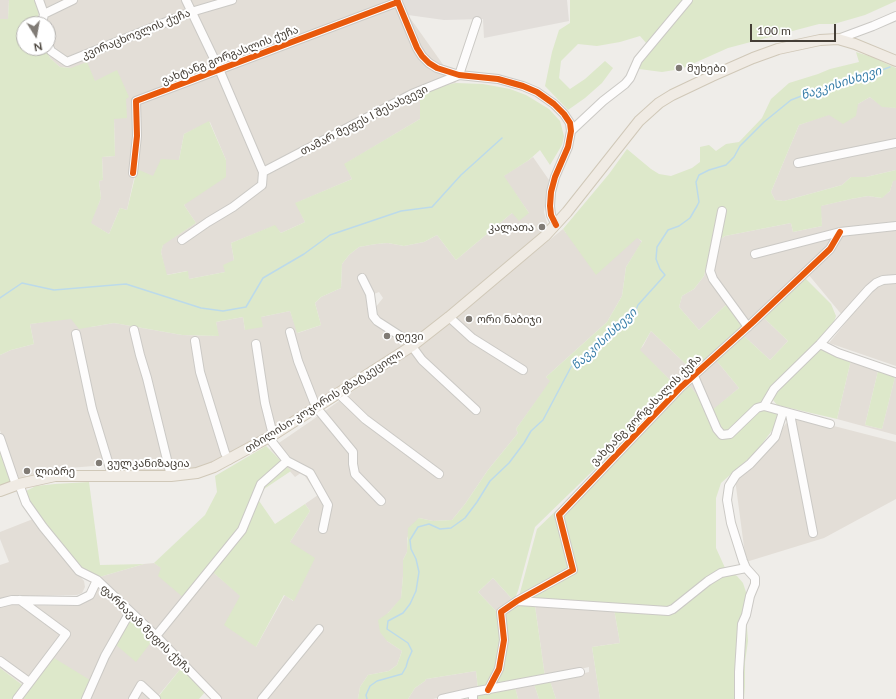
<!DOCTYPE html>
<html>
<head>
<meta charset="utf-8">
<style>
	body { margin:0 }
	#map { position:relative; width:896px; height:699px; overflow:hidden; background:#efede9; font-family:Lato,sans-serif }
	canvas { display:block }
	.north { position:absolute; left:16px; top:16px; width:40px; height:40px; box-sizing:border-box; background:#fff; border:1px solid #b4b2af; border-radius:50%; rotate:169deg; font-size:11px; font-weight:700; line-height:16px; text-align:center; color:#443e36 }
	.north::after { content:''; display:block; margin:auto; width:14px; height:18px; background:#807b75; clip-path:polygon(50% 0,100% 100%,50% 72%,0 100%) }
	.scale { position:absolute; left:750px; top:24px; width:86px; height:18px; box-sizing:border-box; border:2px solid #443e36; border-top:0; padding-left:5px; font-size:12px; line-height:14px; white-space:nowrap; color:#443e36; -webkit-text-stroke:3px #fff; paint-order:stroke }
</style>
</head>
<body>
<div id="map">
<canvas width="896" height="699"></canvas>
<div class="north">N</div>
<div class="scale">100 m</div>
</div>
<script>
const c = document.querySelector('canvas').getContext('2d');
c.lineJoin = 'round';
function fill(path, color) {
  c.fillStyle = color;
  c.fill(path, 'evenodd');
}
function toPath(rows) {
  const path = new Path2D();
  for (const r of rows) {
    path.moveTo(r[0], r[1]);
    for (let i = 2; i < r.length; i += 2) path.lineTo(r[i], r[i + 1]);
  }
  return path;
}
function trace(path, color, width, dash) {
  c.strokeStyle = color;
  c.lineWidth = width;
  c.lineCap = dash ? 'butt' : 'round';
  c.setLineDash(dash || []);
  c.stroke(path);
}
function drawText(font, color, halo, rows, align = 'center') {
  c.font = font + ' Lato,"Noto Sans Georgian",sans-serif';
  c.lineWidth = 4;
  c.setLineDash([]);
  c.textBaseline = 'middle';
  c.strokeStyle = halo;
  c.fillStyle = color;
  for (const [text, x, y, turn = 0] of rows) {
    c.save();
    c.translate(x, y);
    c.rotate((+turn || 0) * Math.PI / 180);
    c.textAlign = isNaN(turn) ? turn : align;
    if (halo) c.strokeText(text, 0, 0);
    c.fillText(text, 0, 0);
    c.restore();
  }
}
fill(toPath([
	[0,0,9,0,8,19,0,19],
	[36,0,401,0,408,15,456,83,441,86,420,119,345,164,352,179,296,203,305,222,281,233,274,226,231,243,234,260,225,272,189,279,187,271,166,275,161,252,163,244,196,223,184,205,226,160,210,122,184,134,179,160,153,177,136,169,127,210,120,208,109,234,90,223,101,198,99,181,103,180,102,157,115,156,114,119,95,81,71,68,60,67,50,58,46,48,48,48,48,24,38,24,39,14],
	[870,97,882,106,896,108,896,170,866,177,851,177,842,185,784,201,775,200,771,192,799,125,858,104],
	[533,157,549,180,544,212,548,226,461,301,412,340,378,318,375,308,383,298,379,292,369,296,370,312,407,345,314,404,275,431,269,432,229,455,202,371,197,337,193,338,198,373,222,459,196,471,170,474,106,465,56,469,17,481,0,430,0,355,11,350,34,344,30,324,71,318,91,327,114,323,182,335,218,336,216,322,243,317,245,330,261,317,290,311,298,333,321,325,315,303,321,297,341,288,342,264,349,255,359,247,376,244,388,243,404,246,424,242,437,235,456,260,512,213,529,213,503,176,529,160],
	[893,180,896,180,896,223,860,225,763,248,764,253,833,236,833,240,822,253,748,323,713,272,713,245,725,236,791,223,793,232,822,226,820,206,851,199,868,196,881,198,890,191],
	[563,229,566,233,637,237,642,242,626,267,622,296,607,322,546,377,551,381,516,429,518,433,488,470,465,504,452,520,433,521,419,518,407,538,407,552,403,560,403,576,401,599,388,613,387,641,402,651,397,665,389,671,368,675,360,687,358,699,220,699,96,578,144,564,154,563,162,568,207,567,241,596,256,647,285,595,293,601,290,542,310,511,305,504,318,495,302,472,295,477,270,449,311,421,443,327],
	[896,229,896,366,829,343,847,321,808,274,842,233],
	[705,271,728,303,699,330,679,307,682,296,694,289,704,276],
	[762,316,788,341,770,360,743,335],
	[651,331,694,372,678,388,639,350,643,346],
	[716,360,739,388,711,412,688,384],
	[851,360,878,371,865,425,882,429,895,377,896,378,896,435,837,419],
	[799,417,896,442,896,499,824,538,746,562,735,479,759,458,788,421],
	[33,519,84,581,85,587,82,593,77,595,22,596,0,601,0,565,9,562,0,539,0,532],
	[493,578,513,600,497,612,478,592],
	[97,587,101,589,130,618,155,637,182,667,158,696,161,699,81,699,90,680,30,690,0,668,0,607,10,605,78,606,92,598],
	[535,606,614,609,620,643,592,647,600,699,556,699,550,681,589,672,589,667,545,677],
	[476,671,478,689,433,699,408,699,415,688,425,681,426,679],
	[534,684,539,699,518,699,515,687]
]), '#e3ded7');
fill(toPath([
	[401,0,567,0,569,21,484,38,483,19,444,20,408,15]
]), '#e2deda');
fill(toPath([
	[9,0,36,0,39,7,38,24,24,24,24,48,46,48,50,58,60,67,71,68,87,62,95,81,117,70,129,97,126,99,127,118,114,119,115,156,102,157,103,180,99,181,101,198,91,223,109,234,120,208,127,210,137,169,153,176,161,159,179,160,184,134,209,121,226,160,226,177,184,205,196,223,163,245,161,252,167,275,188,271,189,279,225,272,223,265,234,260,231,243,275,225,281,233,305,222,295,203,352,179,344,164,420,119,420,94,441,86,456,83,483,84,510,89,526,95,549,109,560,121,564,136,562,145,550,165,540,150,529,160,504,176,529,213,519,221,512,213,456,260,437,235,424,242,404,246,388,243,376,244,359,247,349,255,342,264,341,288,321,297,315,303,321,325,297,333,290,311,261,317,263,327,245,330,243,317,216,322,219,336,182,335,114,323,79,329,71,319,30,324,34,344,11,350,0,355,0,19,8,19],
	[570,0,896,0,896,1,865,15,834,24,819,24,728,48,681,69,662,72,639,69,635,59,647,44,640,36,620,42,597,46,578,44,561,61,559,78,570,89,585,79,605,61,613,68,602,83,585,98,568,110,545,86,552,52,559,30,570,23],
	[856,52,872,57,896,68,896,108,882,107,870,97,858,104,856,116,843,124,829,115,799,125,771,192,775,200,784,201,842,185,851,177,866,177,896,170,896,180,893,181,890,191,882,198,868,196,851,199,821,206,822,226,793,232,791,223,725,236,711,246,704,276,694,289,682,296,679,307,699,330,728,303,745,327,694,372,651,331,640,350,678,388,535,527,518,591,515,598,513,600,493,578,478,592,497,612,502,640,497,669,487,688,478,689,476,671,426,679,425,681,415,688,408,699,358,699,360,687,368,675,389,671,397,665,402,651,387,641,380,632,378,620,388,613,401,598,403,576,403,560,407,552,408,528,419,518,433,521,452,520,465,504,488,470,518,433,516,429,550,381,546,377,607,322,622,296,626,267,642,241,637,238,596,275,563,229,609,174,627,149,651,169,659,174,671,176,692,168,700,162,700,147,709,145,716,151,726,144,739,142,762,118,771,99,789,83,818,74,830,69,859,62],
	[803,276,831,304,836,316,833,325,772,390,769,404,785,413,756,452,721,483,716,498,716,548,726,570,672,607,518,600,537,529,688,384,711,411,739,388,716,360,743,335,770,360,788,341,762,316],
	[818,348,851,360,837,419,777,405,773,400,774,396],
	[878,371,895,377,882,429,865,425],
	[266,446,291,471,255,495,275,524,305,504,310,511,290,542,315,558,294,601,284,595,256,647,224,625,240,596,207,567,184,598,158,576,161,568,154,563,205,515,217,492,215,476],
	[2,453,13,483,0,489,0,454],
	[89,482,100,565,144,564,96,578,80,569,27,503,24,492,36,486,55,484],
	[731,573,737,576,743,583,746,592,746,615,748,641,745,662,745,687,744,699,600,699,592,647,620,643,614,609,669,612,708,583],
	[518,603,535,606,545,677,491,687,500,671,502,614],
	[130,618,155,637,136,662,115,644],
	[54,658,90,680,81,699,0,699,0,668,29,690],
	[182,667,205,692,199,699,161,699,158,697],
	[550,681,556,699,539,699,534,684],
	[515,687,518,699,475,699,475,693]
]), '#dde8ca');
trace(toPath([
	[0,298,22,283,54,290,126,284,201,308,223,311,246,307,263,278,304,254,330,235,401,211,432,207,461,175,502,138],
	[367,699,366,695,370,686,377,681,402,674,406,667,408,660,412,651,408,643,387,629,388,621,403,613,410,604,416,591,419,572,416,559,411,549,410,540,418,527,429,524,440,529,451,528,465,518,477,502,490,481,509,463,524,443,531,431,543,420,571,367,587,352,600,343,635,312,638,305,665,275,660,269,656,259,657,247,668,230,679,226,690,218,697,206,699,202,696,182,699,175,709,170,726,165,734,157,740,146,764,122,791,100,846,79,868,75,890,67]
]), '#bcdaea', 1.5);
const minor = toPath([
	[39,0,44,14,42,24],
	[397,0,417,48,422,56,429,63,437,68,459,75,498,79,523,86,537,92,554,104,564,114,570,123,571,131,568,147,555,177,551,192,550,206,551,215,556,225],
	[44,14,73,0],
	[838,39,873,26,896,16],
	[48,44,51,51,67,62,191,12,232,0],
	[571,131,603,101,625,84,630,78,638,60,688,0],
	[798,163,896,143],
	[263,172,412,94,459,75,477,21],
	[133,173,137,136,136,101,398,2],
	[722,211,710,271,713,279,748,327],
	[182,240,208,222,233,207,262,185,263,172,219,69,186,0],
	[755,254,840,232,896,226],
	[362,278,370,294,373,316,377,321,408,341,422,360,476,410],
	[449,317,472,338,523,370],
	[134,330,140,355,147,378,171,476],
	[290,332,298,361,316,407,353,452,353,464,355,474,381,501],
	[76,334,92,409,112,475],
	[195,341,200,372,225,453,229,460],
	[256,344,265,403,273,435],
	[820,344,838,353,896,373],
	[694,376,717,429,722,435,730,434,757,408,764,406],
	[338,393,365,419,439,474],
	[790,414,813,533],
	[830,424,764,406,774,389,820,344,869,289,876,283,883,280,896,279],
	[0,438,16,485],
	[269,438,287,461,310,473,328,505,323,529],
	[19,484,26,503,43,527,79,571,97,580,156,636,217,699],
	[518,601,668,611,673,609,708,581,721,573,746,568],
	[0,603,12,600,78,601,90,595,97,580],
	[156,636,242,530,261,484,287,461],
	[0,661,29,682],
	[488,690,499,669,504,640,501,612,517,601,573,570,559,515,681,387,753,322,830,249,840,232],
	[17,699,66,634,20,600],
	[86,699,105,656,130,612],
	[133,699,141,685,156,699],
	[262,699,319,629],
	[442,699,473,692],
	[473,699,473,692,580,672],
	[739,699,739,672,742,624,746,615,750,596,755,584,755,578,746,568,743,561,731,523,727,500,729,486,736,475,750,464,775,437,783,412]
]);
const major = toPath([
	[0,491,19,484,55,476,171,476,197,473,214,467,273,435,412,346,449,317,545,236,567,212,639,121,659,103,672,95,712,76,753,58,778,49,820,40,838,39,855,44,896,61]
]);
trace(minor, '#cbc9c5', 10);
trace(major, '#d0c8b8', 12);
trace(minor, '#fdfcfc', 8);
trace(major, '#f0ebe4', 10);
trace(toPath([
	[397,0,417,48,422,56,429,63,437,68,459,75,498,79,523,86,537,92,554,104,564,114,570,123,571,131,568,147,555,177,551,192,550,206,551,215,556,225],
	[133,173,137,136,136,101,398,2],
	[488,690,499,669,504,640,501,612,517,601,573,570,559,515,681,387,753,322,830,249,840,232]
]), '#e8590c', 6);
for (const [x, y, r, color] of [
	[679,68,4,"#807b75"],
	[542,227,4,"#807b75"],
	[469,319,4,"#807b75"],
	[387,336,4,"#807b75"],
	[99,463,4,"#807b75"],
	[27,471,4,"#807b75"]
]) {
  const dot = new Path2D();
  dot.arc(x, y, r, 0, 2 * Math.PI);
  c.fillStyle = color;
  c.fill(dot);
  trace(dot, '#fff', 1.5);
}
drawText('11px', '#443e36', '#fff', [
	["კვირაცხოვლის ქუჩა",136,34,-22],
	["ვახტანგ გორგასლის ქუჩა",230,55,-21],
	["თამარ მეფეს I შესახვევი",364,120,-27],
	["თბილისი-კოჯორის გზატკეცილი",324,401,-32],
	["ვახტანგ გორგასალის ქუჩა",646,410,-45],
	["ფარნავაზ მეფის ქუჩა",146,629,44]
]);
drawText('11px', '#443e36', '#fff', [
	["მუხები",687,68],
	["კალათა",534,227,"right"],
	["ორი ნაბიჯი",477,319],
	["დევი",395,336],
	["ვულკანიზაცია",107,463],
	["ლიბრე",35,471]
], 'left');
drawText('italic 12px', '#377da8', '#fff', [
	["წავკისისხევი",841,83,-18],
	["წავკისისხევი",604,339,-43]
]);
</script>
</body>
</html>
